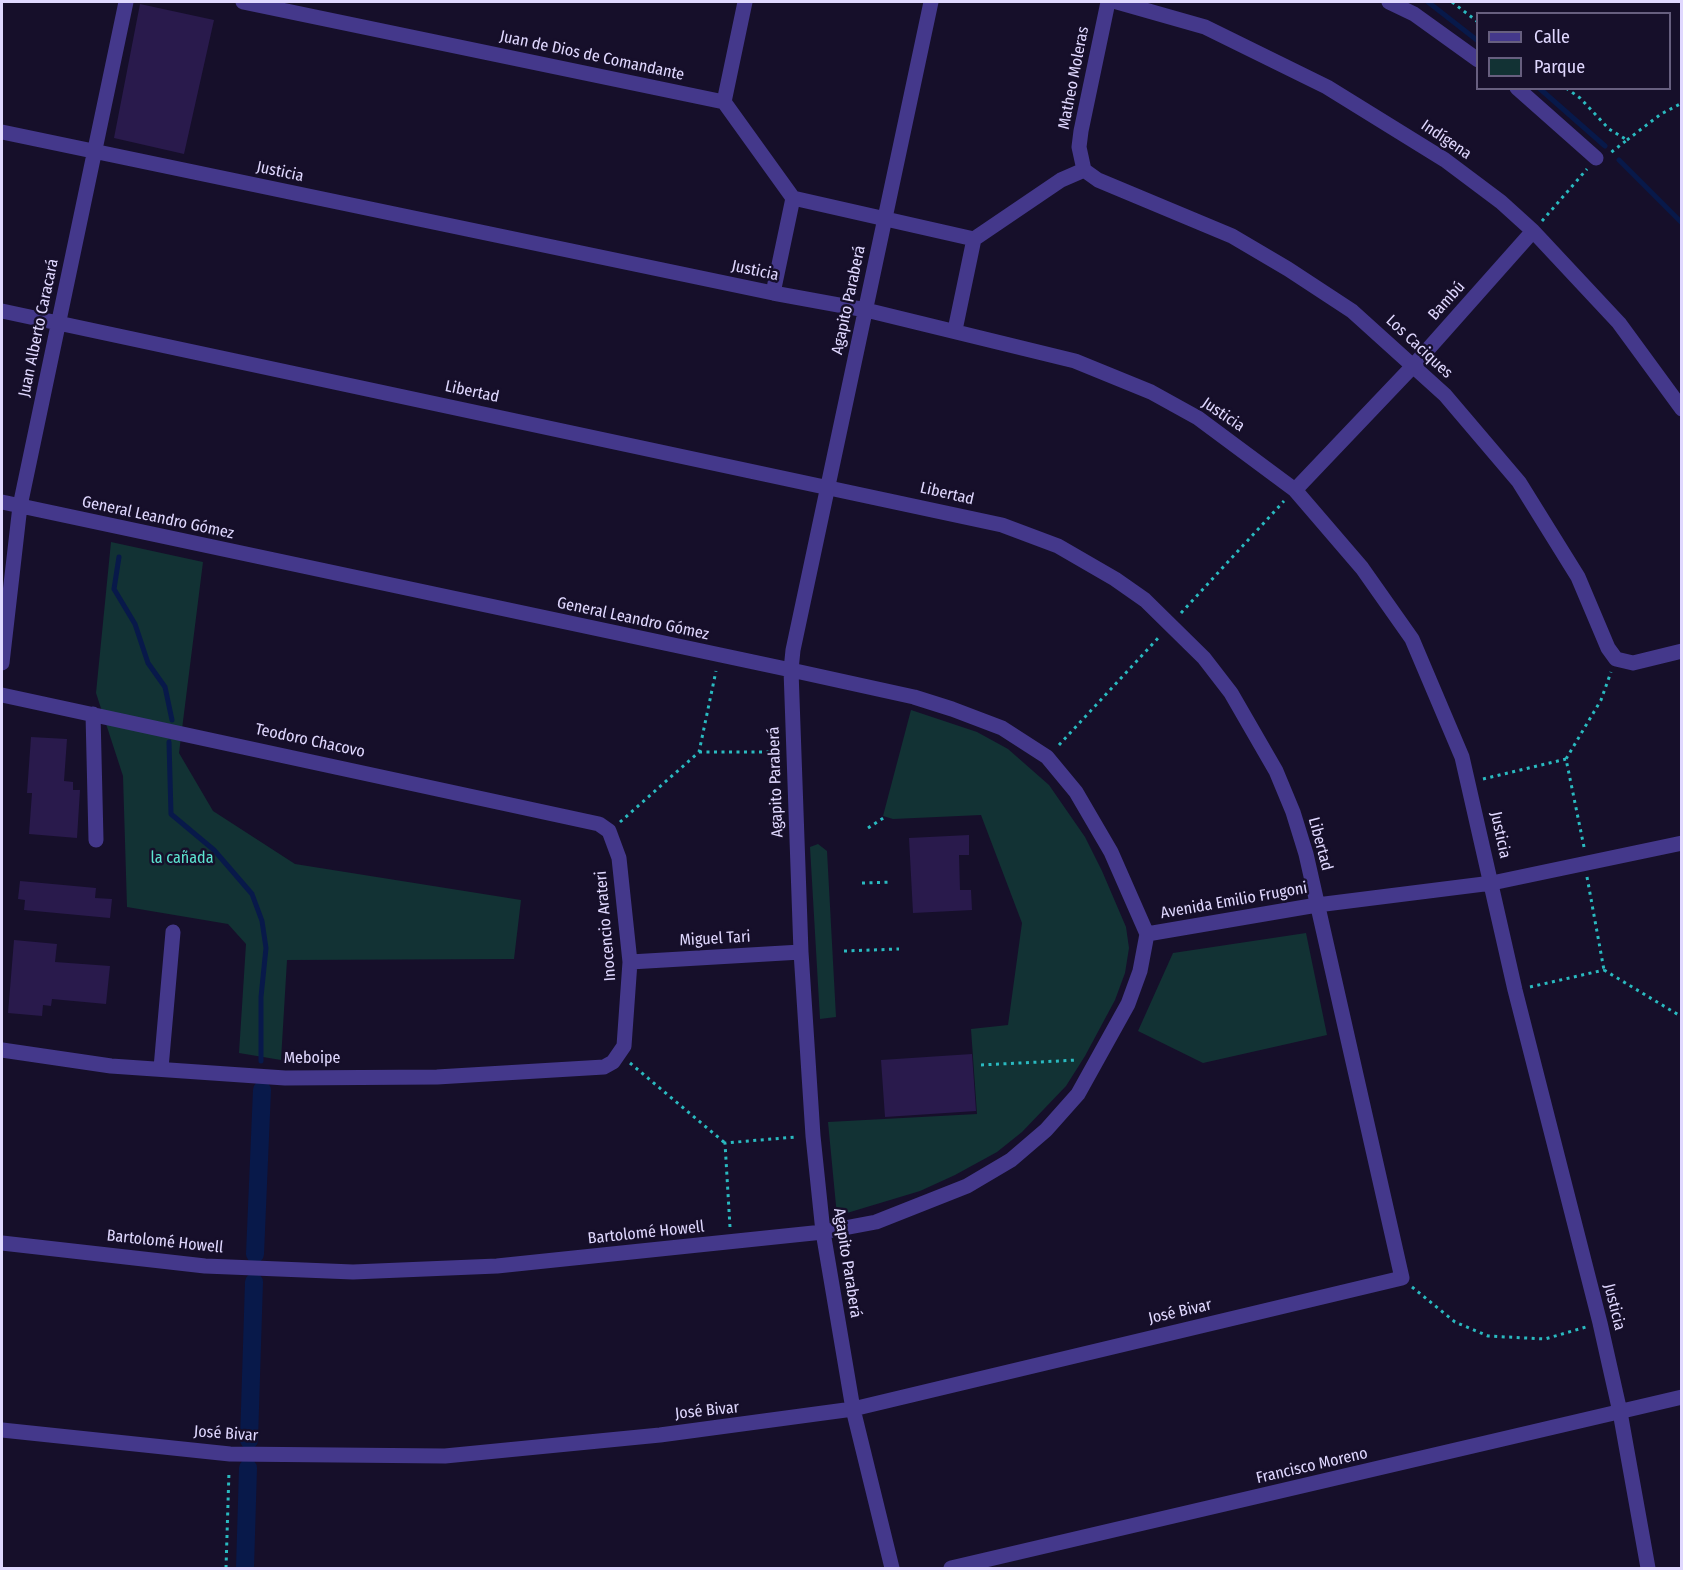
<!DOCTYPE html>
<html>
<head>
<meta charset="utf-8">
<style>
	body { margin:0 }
	#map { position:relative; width:1683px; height:1570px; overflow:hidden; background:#160f2a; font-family:"Fira Sans Condensed",sans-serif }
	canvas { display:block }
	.frame { position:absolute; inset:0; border:3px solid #e0d8ff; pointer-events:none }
	.legend { position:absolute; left:1476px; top:12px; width:195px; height:78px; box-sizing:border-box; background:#160f2a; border:2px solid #675f7f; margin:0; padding:8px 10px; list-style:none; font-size:18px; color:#e0d8ff }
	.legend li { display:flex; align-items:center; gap:12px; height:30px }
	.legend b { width:30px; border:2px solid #675f7f }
</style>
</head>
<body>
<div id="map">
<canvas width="1683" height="1570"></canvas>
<div class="frame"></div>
<ul class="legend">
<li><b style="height:8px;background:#44388b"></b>Calle</li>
<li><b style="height:16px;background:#123234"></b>Parque</li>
</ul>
</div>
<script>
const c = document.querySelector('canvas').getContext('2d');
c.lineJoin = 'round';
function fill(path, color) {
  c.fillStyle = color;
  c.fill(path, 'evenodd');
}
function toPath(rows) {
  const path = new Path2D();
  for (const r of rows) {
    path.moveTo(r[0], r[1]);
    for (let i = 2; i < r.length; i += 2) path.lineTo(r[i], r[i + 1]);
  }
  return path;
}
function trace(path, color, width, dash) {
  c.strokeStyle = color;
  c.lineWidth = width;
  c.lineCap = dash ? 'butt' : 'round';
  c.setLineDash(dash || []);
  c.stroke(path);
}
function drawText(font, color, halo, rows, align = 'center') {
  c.font = font + ' "Fira Sans Condensed",sans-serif';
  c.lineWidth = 5;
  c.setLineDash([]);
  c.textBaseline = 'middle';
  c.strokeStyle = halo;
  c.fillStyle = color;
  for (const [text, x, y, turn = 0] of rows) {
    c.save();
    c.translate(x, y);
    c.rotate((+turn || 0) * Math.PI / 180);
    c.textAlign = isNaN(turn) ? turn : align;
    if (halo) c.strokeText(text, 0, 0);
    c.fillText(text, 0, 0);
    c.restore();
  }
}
fill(toPath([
	[111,542,203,562,179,753,213,811,295,864,521,900,514,959,287,960,281,1060,239,1053,246,944,228,924,127,907,123,776,96,693],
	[911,710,977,732,1008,749,1049,785,1085,837,1102,871,1126,927,1129,948,1125,973,1115,1000,1085,1056,1066,1086,1022,1132,997,1152,955,1175,920,1191,837,1216,828,1122,977,1114,971,1029,1008,1025,1022,923,981,815,893,819,883,816],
	[818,844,827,851,836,1017,820,1019,810,847],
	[1306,933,1327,1035,1203,1063,1138,1031,1173,953]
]), '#123234');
trace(toPath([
	[1428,2,1478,41],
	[1539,88,1605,146],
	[1619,160,1682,223],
	[119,557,114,589,135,624,148,663,165,687,172,720],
	[169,742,171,814,214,850,252,894,262,921,266,948,261,997,261,1061]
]), '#08194a', 5);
trace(toPath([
	[255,1254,262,1090],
	[249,1440,254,1282],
	[245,1568,248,1468]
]), '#08194a', 18);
fill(toPath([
	[140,4,214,20,184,154,114,138],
	[31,737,67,739,64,781,73,782,73,790,80,790,77,838,29,834,32,793,27,793],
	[969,835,969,855,959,855,960,890,971,890,972,910,913,913,909,838],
	[20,881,96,888,95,898,112,899,110,918,24,910,25,900,18,899],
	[14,940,57,944,55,962,110,966,106,1004,52,999,51,1006,43,1005,42,1016,8,1013],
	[972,1054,976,1111,885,1117,881,1060]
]), '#291a4c');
trace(toPath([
	[1452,2,1478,22],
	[1566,88,1580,98,1609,129,1627,140,1609,154],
	[1627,140,1661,114,1682,103],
	[1542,221,1587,169],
	[1181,613,1284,501],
	[1059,745,1160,636],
	[699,752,778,752],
	[1483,779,1566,759],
	[620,822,699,752,716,671],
	[868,828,885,817],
	[1584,847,1566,759,1601,700,1611,672],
	[1587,877,1604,970],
	[862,883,892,882],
	[844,951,899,949],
	[1604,970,1682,1017],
	[1530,987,1604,970],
	[630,1063,725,1143],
	[981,1065,1078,1060],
	[730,1227,725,1143,796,1137],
	[1412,1287,1455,1322,1488,1336,1545,1339,1586,1327],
	[226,1568,229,1471]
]), '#2abac0', 3, [3, 4.5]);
trace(toPath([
	[243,2,724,102,793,198,773,293],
	[1108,2,1081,131,1079,147,1084,170,1098,180,1232,236,1288,269,1352,311,1445,395,1519,482,1578,577,1608,648,1616,659,1633,663,1682,651],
	[1117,2,1205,27,1327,87,1445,160,1501,202,1533,231,1619,323,1682,409],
	[1389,2,1414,14,1478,60],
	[1517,88,1596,158],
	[724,102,745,2],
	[2,132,773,293,866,310,1075,361,1151,392,1198,418,1295,490,1362,568,1412,639,1462,757,1515,990,1600,1323,1620,1412,1648,1568],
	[793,198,974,239],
	[2,311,1002,525,1058,546,1115,579,1145,600,1204,658,1231,693,1276,771,1293,812,1306,854,1402,1278,853,1409,660,1435,445,1456,230,1454,2,1430],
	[955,330,974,239,1061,180,1084,170],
	[1295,490,1414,365,1533,231],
	[2,502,791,670,914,697,952,709,1002,728,1047,757,1076,792,1111,852,1147,934],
	[2,663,20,506,126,2],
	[2,695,599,824,609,831,619,858,630,962,624,1046,613,1062,604,1067,437,1077,285,1078,111,1066,2,1050],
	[93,714,96,840],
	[1147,934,1317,905,1492,883,1682,843],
	[630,962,801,952],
	[161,1068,173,932],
	[2,1243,205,1266,353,1272,497,1266,823,1232,876,1222,967,1186,1011,1160,1046,1130,1078,1094,1128,1004,1140,971,1147,934],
	[892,1568,853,1409,823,1232,813,1136,801,952,791,670,793,650,931,2],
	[951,1568,1682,1397]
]), '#44388b', 15);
drawText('16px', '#e0d8ff', '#160f2a', [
	["Juan de Dios de Comandante",592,56,12],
	["Matheo Moleras",1074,78,-79],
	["Indígena",1446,140,34],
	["Justicia",280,172,12],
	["Justicia",755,271,12],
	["Agapito Paraberá",849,300,-78],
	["Bambú",1447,301,-48],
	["Juan Alberto Caracará",39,328,-78],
	["Los Caciques",1419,347,43],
	["Libertad",472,392,12],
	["Justicia",1223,415,34],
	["Libertad",947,494,13],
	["General Leandro Gómez",158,518,12],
	["General Leandro Gómez",633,619,12],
	["Teodoro Chacovo",310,741,12],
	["Agapito Paraberá",776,782,-92],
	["Justicia",1500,835,78],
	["Libertad",1320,844,75],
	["Avenida Emilio Frugoni",1234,901,-10],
	["Inocencio Arateri",606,926,-95],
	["Miguel Tari",715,939,-3],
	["Meboipe",312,1059],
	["Bartolomé Howell",646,1233,-6],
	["Bartolomé Howell",165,1242,6],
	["Agapito Paraberá",847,1263,81],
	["Justicia",1614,1307,76],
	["José Bivar",1180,1312,-13],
	["José Bivar",707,1411,-6],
	["José Bivar",226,1434,4],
	["Francisco Moreno",1312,1466,-13]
]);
drawText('16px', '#5de5d1', '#160f2a', [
	["la cañada",182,859]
]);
</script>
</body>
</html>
